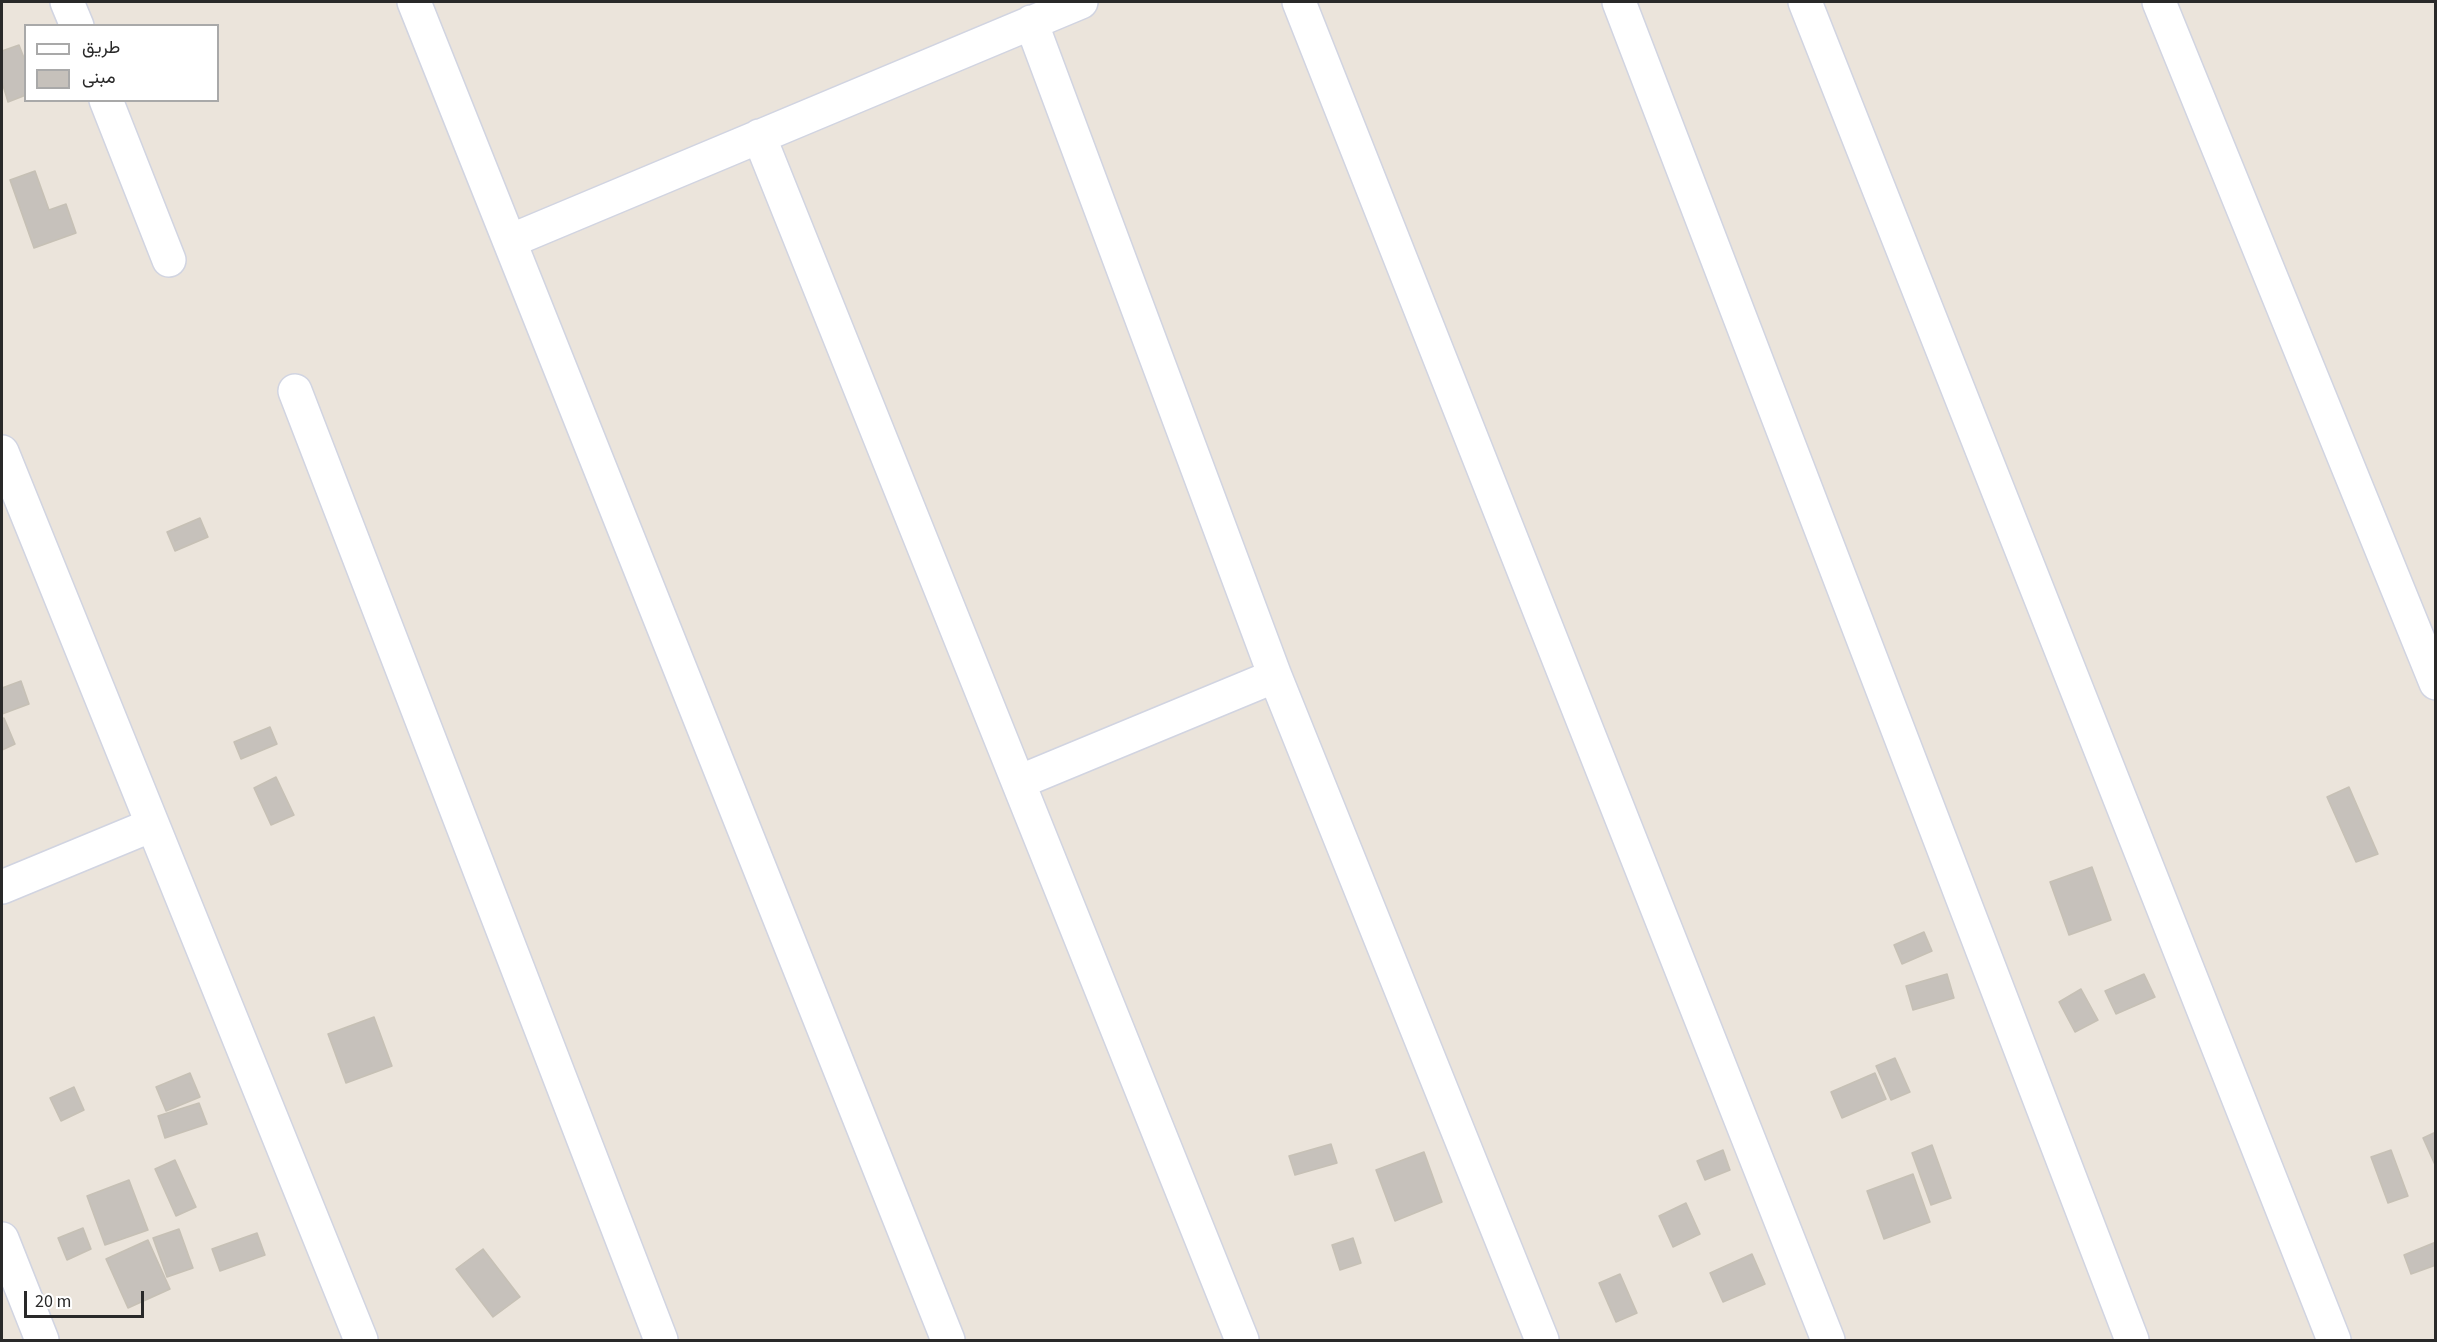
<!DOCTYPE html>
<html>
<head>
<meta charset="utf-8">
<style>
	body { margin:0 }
	#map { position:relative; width:2437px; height:1342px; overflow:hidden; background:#ebe4db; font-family:"Source Sans 3",Vazirmatn,sans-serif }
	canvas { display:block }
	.frame { position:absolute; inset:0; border:3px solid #292929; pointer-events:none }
	.legend { position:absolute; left:24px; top:24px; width:195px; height:78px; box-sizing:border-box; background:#fff; border:2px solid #a9a9a9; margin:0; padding:8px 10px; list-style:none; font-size:18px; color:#292929 }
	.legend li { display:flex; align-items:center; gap:12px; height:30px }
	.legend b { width:30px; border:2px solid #a9a9a9 }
	.scale { position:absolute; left:24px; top:1291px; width:120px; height:27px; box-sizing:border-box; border:3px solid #292929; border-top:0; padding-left:8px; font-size:18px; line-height:21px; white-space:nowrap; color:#292929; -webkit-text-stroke:4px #fff; paint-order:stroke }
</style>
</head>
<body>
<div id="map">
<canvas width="2437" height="1342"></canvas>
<div class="frame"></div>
<ul class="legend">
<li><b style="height:8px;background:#fff"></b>طريق</li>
<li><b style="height:16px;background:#c6c1bb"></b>مبنى</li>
</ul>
<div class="scale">20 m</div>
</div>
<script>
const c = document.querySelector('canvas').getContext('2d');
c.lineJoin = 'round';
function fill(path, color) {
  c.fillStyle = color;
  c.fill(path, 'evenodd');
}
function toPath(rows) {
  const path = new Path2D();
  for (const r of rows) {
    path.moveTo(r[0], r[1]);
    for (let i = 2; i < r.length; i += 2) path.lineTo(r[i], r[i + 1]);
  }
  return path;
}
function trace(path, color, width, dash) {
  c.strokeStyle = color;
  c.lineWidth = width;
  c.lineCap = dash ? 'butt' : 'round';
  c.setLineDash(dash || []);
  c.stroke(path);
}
const building = toPath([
	[19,45,26,63,26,95,8,102,2,82,2,51,19,45],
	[35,171,49,210,66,204,76,233,34,248,10,180,35,171],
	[200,518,208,537,175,551,167,532,200,518],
	[21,681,29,704,2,714,2,688,21,681],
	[4,718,15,744,2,750,2,719,4,718],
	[270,727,277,744,241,759,234,742,270,727],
	[276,777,294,815,271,825,254,788,276,777],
	[2349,787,2378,854,2356,862,2327,797,2349,787],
	[2092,867,2111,920,2069,935,2050,882,2092,867],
	[1924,932,1932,951,1902,964,1894,945,1924,932],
	[1947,974,1954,998,1913,1010,1906,986,1947,974],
	[2144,974,2155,997,2116,1014,2105,991,2144,974],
	[2081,989,2098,1020,2075,1032,2059,1002,2081,989],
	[374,1017,392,1066,346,1083,328,1034,374,1017],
	[1895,1058,1910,1092,1891,1100,1876,1066,1895,1058],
	[190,1073,200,1097,166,1111,156,1087,190,1073],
	[1875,1073,1886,1099,1842,1118,1831,1092,1875,1073],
	[74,1087,84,1110,61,1121,50,1098,74,1087],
	[199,1103,207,1124,165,1138,158,1116,199,1103],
	[2436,1132,2436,1167,2423,1138,2436,1132],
	[1331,1144,1337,1163,1295,1175,1289,1156,1331,1144],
	[1932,1145,1951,1198,1931,1205,1912,1153,1932,1145],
	[1723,1150,1730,1170,1705,1180,1697,1161,1723,1150],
	[2391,1150,2408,1196,2388,1203,2371,1157,2391,1150],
	[1424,1152,1442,1202,1395,1221,1376,1170,1424,1152],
	[175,1160,196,1207,176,1216,155,1169,175,1160],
	[1913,1174,1930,1222,1884,1239,1867,1191,1913,1174],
	[129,1180,148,1230,105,1245,87,1196,129,1180],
	[1686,1203,1700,1234,1673,1247,1659,1216,1686,1203],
	[83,1228,91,1249,67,1260,58,1238,83,1228],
	[179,1229,193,1268,167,1277,153,1238,179,1229],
	[257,1233,265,1255,220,1271,212,1249,257,1233],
	[1353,1238,1361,1263,1340,1270,1332,1245,1353,1238],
	[148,1240,170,1289,128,1308,106,1259,148,1240],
	[2436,1242,2436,1265,2411,1274,2404,1255,2436,1242],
	[483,1249,520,1297,493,1317,456,1269,483,1249],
	[1752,1254,1765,1284,1723,1302,1710,1273,1752,1254],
	[1620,1274,1637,1313,1616,1322,1599,1283,1620,1274]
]);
fill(building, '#c6c1bb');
trace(building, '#c6c0b5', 1.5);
const minor = toPath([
	[67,2,77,26],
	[414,2,948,1340],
	[1299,2,1828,1340],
	[1619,2,2132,1340],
	[1805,2,2334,1340],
	[2159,2,2436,683],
	[1031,22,1275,676,1542,1340],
	[106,100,169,260],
	[759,136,1242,1340],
	[510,241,1081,2],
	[295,391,661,1340],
	[2,452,361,1340],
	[1019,782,1275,676],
	[2,887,152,825],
	[2,1239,42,1340]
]);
trace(minor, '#d1d4e1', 36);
trace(minor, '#fff', 33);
</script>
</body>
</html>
